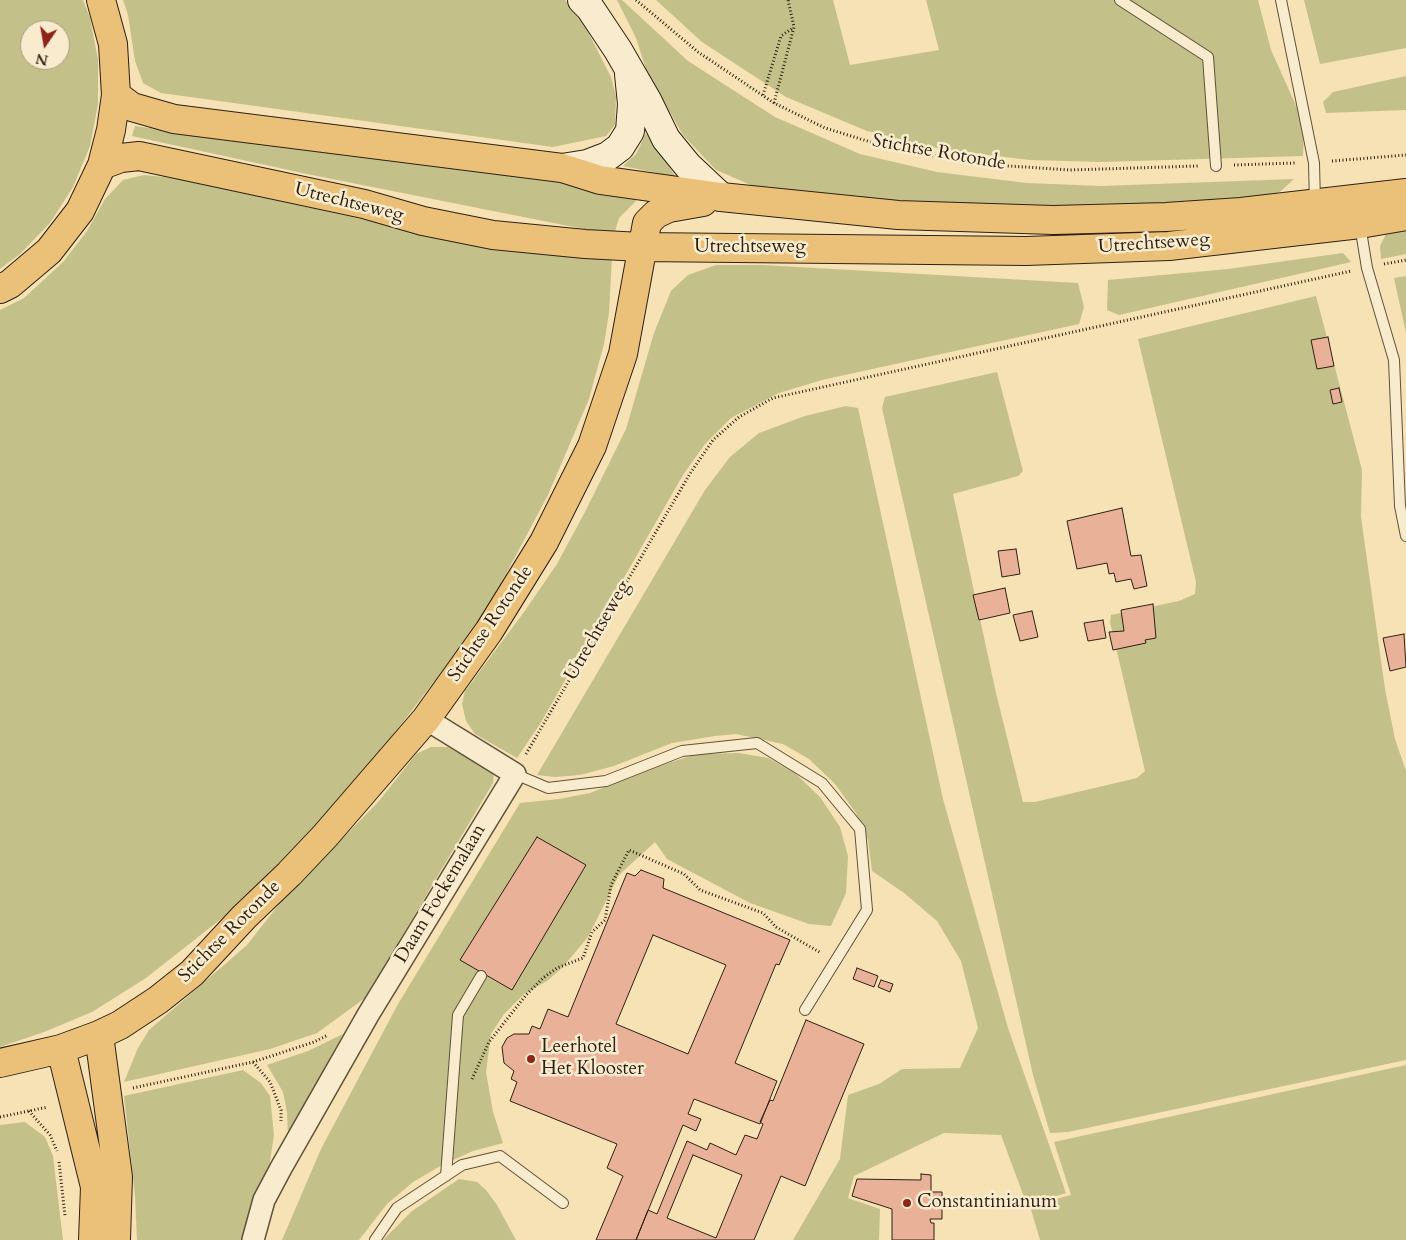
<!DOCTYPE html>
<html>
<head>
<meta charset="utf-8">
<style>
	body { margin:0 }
	#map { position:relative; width:1406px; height:1240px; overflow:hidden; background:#f6e2b4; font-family:Cardo,serif }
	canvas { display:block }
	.north { position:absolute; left:20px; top:20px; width:50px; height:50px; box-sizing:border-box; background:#f9ecce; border:1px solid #a89b83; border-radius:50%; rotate:192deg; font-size:14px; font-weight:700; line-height:20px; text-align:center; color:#2e2113 }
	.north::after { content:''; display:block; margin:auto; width:18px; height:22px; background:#8f2418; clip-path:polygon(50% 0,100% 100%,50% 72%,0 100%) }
</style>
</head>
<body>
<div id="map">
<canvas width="1406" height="1240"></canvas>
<div class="north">N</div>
</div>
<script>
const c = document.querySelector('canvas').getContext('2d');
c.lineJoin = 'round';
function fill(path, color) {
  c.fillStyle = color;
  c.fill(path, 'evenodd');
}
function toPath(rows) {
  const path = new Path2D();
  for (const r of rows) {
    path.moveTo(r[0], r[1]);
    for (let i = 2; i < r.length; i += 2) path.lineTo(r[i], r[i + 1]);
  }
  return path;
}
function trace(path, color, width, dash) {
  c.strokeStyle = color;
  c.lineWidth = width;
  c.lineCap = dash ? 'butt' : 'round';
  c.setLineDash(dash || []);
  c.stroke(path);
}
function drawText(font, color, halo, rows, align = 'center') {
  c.font = font + ' Cardo,serif';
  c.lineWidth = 5;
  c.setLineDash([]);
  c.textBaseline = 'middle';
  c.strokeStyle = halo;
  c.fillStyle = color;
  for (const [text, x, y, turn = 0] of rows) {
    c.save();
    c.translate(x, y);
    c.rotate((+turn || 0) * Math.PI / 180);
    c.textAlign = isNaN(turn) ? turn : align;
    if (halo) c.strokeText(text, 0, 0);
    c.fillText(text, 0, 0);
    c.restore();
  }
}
fill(toPath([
	[0,0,83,0,90,18,98,60,98,104,90,146,73,187,50,223,20,254,0,269],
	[30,30,60,30,60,60,30,60],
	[123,0,565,0,582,20,611,77,616,97,615,125,606,136,553,147,161,93,143,83,135,61,128,15],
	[617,0,622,0,688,61,775,117,860,154,937,172,1027,183,1101,186,1294,179,1281,191,1268,198,1248,204,943,208,760,189,716,170,683,135,647,72,636,38],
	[656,0,833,0,850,65,939,50,926,0,1258,0,1271,50,1302,119,1304,128,1303,156,1101,162,1029,160,941,149,867,131,786,97,702,42],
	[1304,0,1406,0,1406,48,1320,64],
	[1406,76,1406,110,1326,113,1323,102,1333,92],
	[135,126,485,172,645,192,619,218,614,235,307,174,132,136],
	[646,133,676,177,623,166,636,154],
	[144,175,173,178,389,225,612,257,609,313,604,344,589,399,548,495,481,621,348,793,289,856,240,904,146,978,92,1012,44,1032,0,1047,0,310,24,298,63,262,87,231,105,199,123,180],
	[1406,223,1406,254,1381,259,1380,246,1387,232],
	[1343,253,1351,262,1119,315,1107,310,1108,280,1228,269],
	[716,265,763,265,1078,283,1084,307,1079,324,822,380,779,393,731,418,705,444,683,475,540,724,517,758,475,734,466,721,462,704,465,691,524,612,557,564,586,510,626,429,654,333,671,291,688,275],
	[1406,276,1406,333,1394,278],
	[1316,296,1362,470,1361,517,1385,689,1395,739,1406,771,1406,1060,1068,1132,1050,1133,1033,1075,882,408,885,397,997,372,1023,471,1018,476,953,494,996,693,1023,802,1035,802,1137,778,1145,771,1110,622,1111,615,1179,601,1195,594,1196,582,1138,339],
	[846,406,858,408,943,799,1008,1028,1066,1193,1027,1205,1001,1135,944,1133,854,1176,848,1198,880,1209,879,1240,793,1240,840,1159,848,1095,879,1084,902,1069,960,1068,978,1028,961,961,937,921,904,893,872,871,868,840,856,813,835,784,809,759,783,744,736,734,715,736,672,743,614,766,580,775,555,777,537,775,705,490,730,457,759,433,805,416],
	[431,747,448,747,494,773,493,783,365,998,317,1033,270,1049,124,1082,138,1048,149,1030,247,945,280,903,379,801,416,754],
	[739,753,768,758,795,773,820,797,840,827,848,856,846,893,831,926,809,924,750,903,667,859,655,842,619,875,588,937,562,968,547,981,524,994,504,1014,491,1034,486,1072,493,1112,503,1143,473,1151,442,1165,413,1182,387,1204,359,1240,282,1240,321,1149,398,1004,520,803,559,799,590,793,656,767,697,754],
	[343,1034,288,1136,287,1112,283,1092,267,1065,308,1051],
	[1406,1065,1406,1240,1040,1240,1030,1206,1071,1195,1054,1142],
	[243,1070,261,1083,270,1096,274,1135,269,1168,250,1209,242,1240,137,1240,135,1196,124,1096],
	[25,1122,45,1137,53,1156,63,1240,0,1240,0,1125],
	[459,1179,477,1182,486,1190,497,1205,516,1240,383,1240,412,1211]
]), '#c3c189');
const building = toPath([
	[1328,337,1334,366,1317,369,1311,340,1328,337],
	[1339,388,1342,402,1333,404,1330,390,1339,388],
	[1122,508,1131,556,1141,555,1147,586,1134,589,1131,579,1116,582,1114,573,1109,574,1107,563,1077,569,1067,521,1122,508],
	[1016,549,1020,574,1002,577,998,551,1016,549],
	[1005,588,1010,613,979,620,973,595,1005,588],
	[1153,604,1156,638,1145,640,1146,643,1113,650,1109,632,1124,631,1121,610,1153,604],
	[1032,611,1038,637,1020,641,1013,615,1032,611],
	[1103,620,1106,638,1088,641,1084,623,1103,620],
	[1404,634,1406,667,1390,671,1383,638,1404,634],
	[537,837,586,865,512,990,460,960,537,837],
	[641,870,664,879,663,888,790,940,779,965,776,964,735,1063,777,1081,760,1124,694,1099,688,1114,701,1119,696,1131,683,1125,636,1240,596,1240,623,1176,607,1168,617,1144,510,1101,517,1082,511,1079,514,1071,504,1063,502,1047,507,1038,514,1034,529,1034,532,1026,540,1029,548,1009,568,1017,627,873,635,876,641,870],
	[653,935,726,965,688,1054,616,1024,653,935],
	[857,968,878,976,874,987,853,979,857,968],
	[881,980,893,984,890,992,878,987,881,980],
	[806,1020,864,1044,805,1186,781,1176,754,1240,636,1240,648,1210,657,1214,687,1141,707,1150,710,1143,736,1155,745,1135,757,1139,763,1124,760,1122,770,1100,773,1101,806,1020],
	[693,1155,742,1175,716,1238,667,1218,693,1155],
	[921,1174,931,1175,931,1192,942,1192,942,1219,930,1219,931,1223,934,1223,934,1240,892,1240,892,1209,852,1196,857,1179,921,1180,921,1174]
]);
fill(building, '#e8b198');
trace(building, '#2e2113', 1);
const lane = toPath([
	[1120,0,1208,57,1216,166],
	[1281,0,1314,163,1315,203],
	[1360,225,1367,268,1394,360,1400,506,1406,536],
	[515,774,548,788,606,781,682,751,757,743,822,783,860,829,867,910,805,1010],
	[446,1176,458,1015,481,976],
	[375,1240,397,1208,462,1165,500,1156,563,1203]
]);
const street = toPath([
	[253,1240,264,1200,281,1168,368,1015,515,774,426,719]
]);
const secondary = toPath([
	[582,0,590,8,618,50,648,102,666,139,688,166,721,197],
	[562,168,587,164,608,156,620,147,630,131,632,104,629,74]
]);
const primary = toPath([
	[116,95,132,107,174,119,562,168,600,180,721,197,898,215,1053,220,1166,217,1241,212,1406,193],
	[102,165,121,158,139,156,364,204,423,221,493,235,585,244,641,247,1026,251,1169,246,1360,224,1406,216],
	[0,289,10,284,49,251,80,211,102,165,111,130,116,95,113,44,101,0],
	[99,1035,118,1177,116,1240],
	[61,1049,95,1187,93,1240],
	[0,1063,61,1049,99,1035,120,1025,158,1000,192,973,244,917,289,874,325,836,426,719,489,631,544,542,592,446,623,354,647,223,656,214,669,208,703,202]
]);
trace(lane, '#60513b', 12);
trace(street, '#60513b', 24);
trace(secondary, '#2e2113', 30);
trace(primary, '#2e2113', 30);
trace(toPath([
	[636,0,698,52,774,103,825,128,890,148,979,164,1070,170,1198,166],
	[763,95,781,36,793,28],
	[774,103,794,27,788,0],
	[1332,161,1406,155],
	[1234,165,1295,163],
	[1384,264,1406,260],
	[526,754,691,472,713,440,739,417,773,398,1351,271],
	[253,1062,270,1082,281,1110,281,1121],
	[472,1079,489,1042,526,995,543,978,557,968,583,958,592,932,605,920,611,885,629,850,684,874,700,890,763,913,776,927,821,953],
	[133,1088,253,1062,314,1042,328,1035],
	[29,1111,50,1135,57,1151],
	[0,1117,48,1107],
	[59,1162,65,1216]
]), '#2e2113', 3, [1, 2.5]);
trace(lane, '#f9ecce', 10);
trace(street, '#f9ecce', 21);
trace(secondary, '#f9ecce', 28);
trace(primary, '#ebc17a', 28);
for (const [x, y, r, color] of [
	[531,1059,5,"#8f2418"],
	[907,1203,5,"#8f2418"]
]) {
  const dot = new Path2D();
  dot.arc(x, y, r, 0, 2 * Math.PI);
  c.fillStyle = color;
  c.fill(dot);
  trace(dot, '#f9ecce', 2);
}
drawText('19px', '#2e2113', '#f9ecce', [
	["Stichtse Rotonde",939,153,10],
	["Utrechtseweg",349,203,14],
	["Utrechtseweg",1154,244,-4],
	["Utrechtseweg",750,248],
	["Stichtse Rotonde",491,624,-56],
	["Utrechtseweg",598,631,-60],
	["Daam Fockemalaan",441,894,-59],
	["Stichtse Rotonde",230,932,-45]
]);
drawText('19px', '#2e2113', '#f9ecce', [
	["Leerhotel",541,1048],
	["Het Klooster",541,1070],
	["Constantinianum",917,1203]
], 'left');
</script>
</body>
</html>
